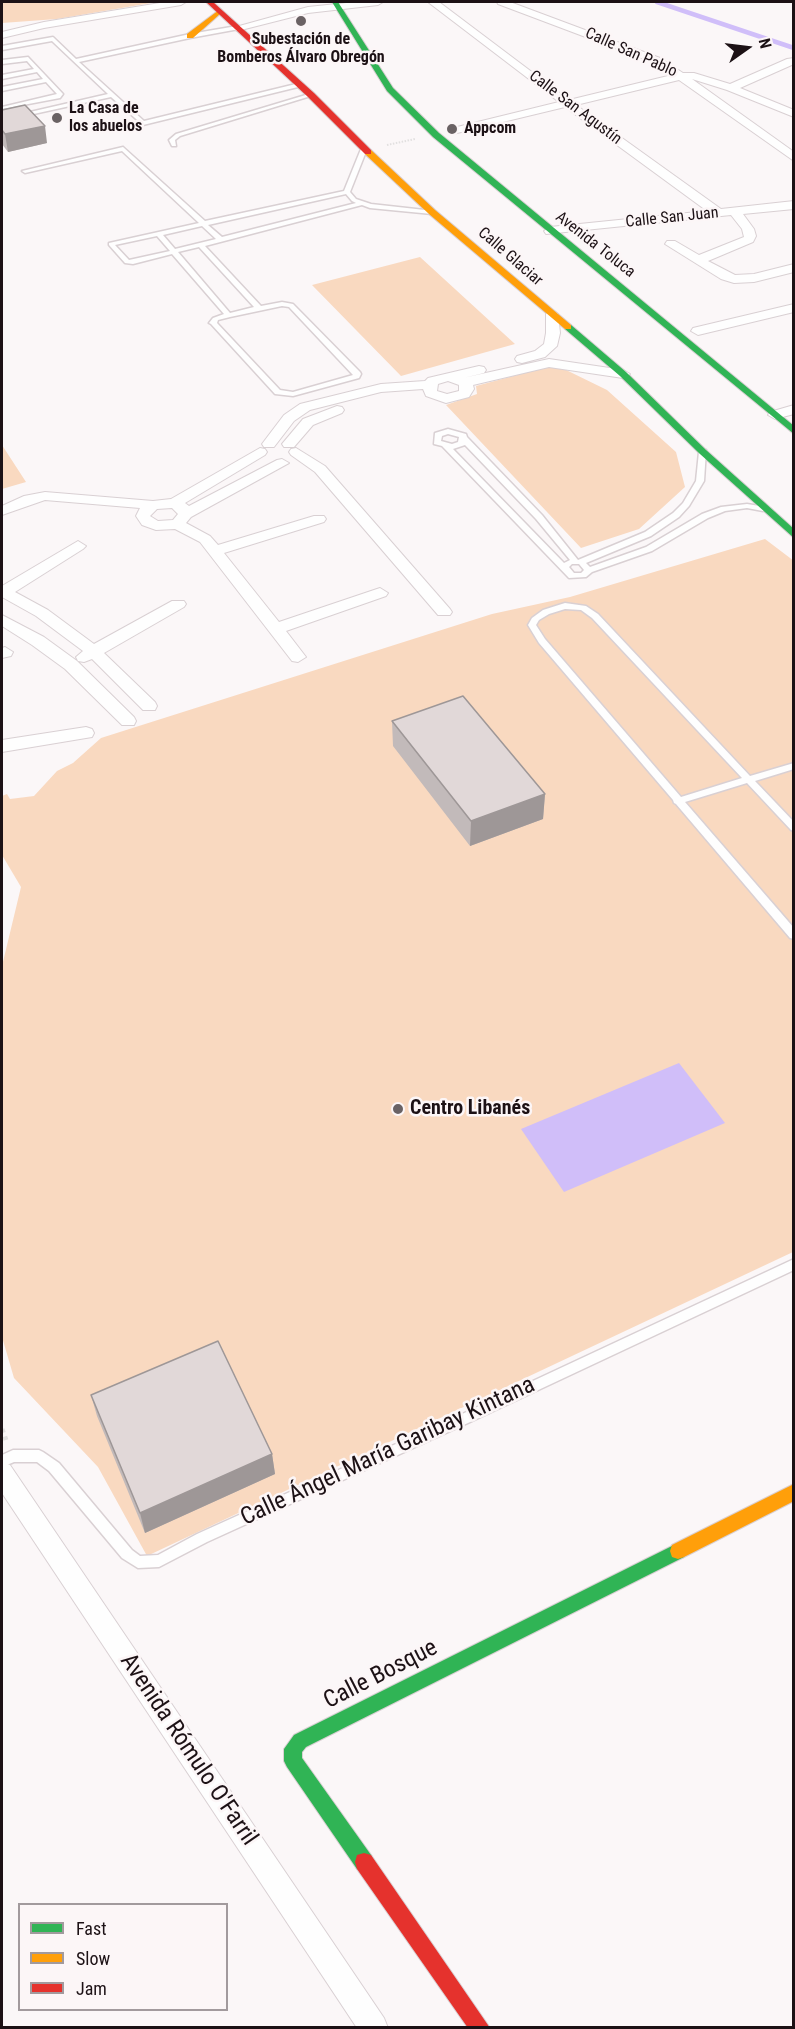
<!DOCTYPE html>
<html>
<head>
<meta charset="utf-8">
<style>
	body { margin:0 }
	#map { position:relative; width:795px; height:2029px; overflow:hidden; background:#fbf7f8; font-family:"Roboto Condensed",sans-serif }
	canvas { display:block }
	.frame { position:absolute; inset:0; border:3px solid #1c1115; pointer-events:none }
	.legend { position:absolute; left:18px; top:1903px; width:210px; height:108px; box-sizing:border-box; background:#fcf6f7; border:2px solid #a29a9d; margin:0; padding:8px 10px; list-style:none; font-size:18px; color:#1c1115 }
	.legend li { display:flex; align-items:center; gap:12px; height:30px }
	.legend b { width:30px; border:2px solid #a29a9d }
	.north { position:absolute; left:717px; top:18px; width:60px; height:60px; -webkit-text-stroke:4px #fcf6f7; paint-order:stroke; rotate:76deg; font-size:16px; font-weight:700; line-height:24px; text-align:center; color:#1c1115 }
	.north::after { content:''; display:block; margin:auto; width:21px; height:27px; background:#1c1115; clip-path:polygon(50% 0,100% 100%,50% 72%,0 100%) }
</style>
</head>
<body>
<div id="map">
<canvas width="795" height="2029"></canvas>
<div class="frame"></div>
<ul class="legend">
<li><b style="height:8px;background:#30b455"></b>Fast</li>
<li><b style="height:8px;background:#ff9f0a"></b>Slow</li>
<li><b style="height:8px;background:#e5322d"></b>Jam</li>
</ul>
<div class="north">N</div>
</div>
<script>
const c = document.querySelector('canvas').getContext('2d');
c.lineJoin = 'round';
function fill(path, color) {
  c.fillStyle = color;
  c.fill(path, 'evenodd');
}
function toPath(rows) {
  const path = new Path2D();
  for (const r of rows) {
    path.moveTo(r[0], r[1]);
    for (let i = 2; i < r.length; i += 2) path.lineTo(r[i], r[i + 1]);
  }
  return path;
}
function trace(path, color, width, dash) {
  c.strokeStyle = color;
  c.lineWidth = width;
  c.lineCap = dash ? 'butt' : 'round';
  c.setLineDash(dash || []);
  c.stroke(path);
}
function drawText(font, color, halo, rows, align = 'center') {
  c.font = font + ' "Roboto Condensed",sans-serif';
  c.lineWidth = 5;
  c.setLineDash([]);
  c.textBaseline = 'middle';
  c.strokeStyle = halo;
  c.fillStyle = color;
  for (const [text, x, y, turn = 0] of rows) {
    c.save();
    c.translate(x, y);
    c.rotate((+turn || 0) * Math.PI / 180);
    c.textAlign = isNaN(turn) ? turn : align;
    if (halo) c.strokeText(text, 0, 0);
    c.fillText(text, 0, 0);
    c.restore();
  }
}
fill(toPath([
	[2,2,157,2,57,19,2,23],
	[420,257,515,344,401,376,312,285],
	[547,367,562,368,607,390,676,452,685,487,639,529,581,548,446,405,477,394,476,386],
	[2,445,26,482,2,489],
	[765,539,794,561,793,1252,147,1556,98,1467,14,1378,2,1337,2,966,21,887,2,855,2,796,7,794,10,799,34,796,57,771,73,763,101,738,492,614,570,597]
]), '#f9d9c0');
fill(toPath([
	[679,1063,725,1123,564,1192,521,1129]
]), '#d0bef9');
trace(toPath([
	[657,2,794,48]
]), '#d0bef9', 4.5);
const lane = toPath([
	[237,26,239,27,239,29,190,38,79,62,144,121,300,83,302,84,302,86,143,125,111,97,20,117,17,115,108,94,52,41,2,50,2,46,53,37,76,59,190,34,237,26],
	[28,57,63,94,60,98,2,109,2,107,57,94,46,82,2,91,2,87,43,79,37,72,2,79,2,75,34,69,27,61,2,64,2,60,28,57],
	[309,94,314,95,180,136,175,140,176,146,172,146,169,140,176,134,309,94],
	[123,147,205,221,344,191,361,149,364,147,367,149,350,192,356,199,371,204,434,211,434,213,432,214,370,208,362,205,205,246,261,306,282,302,293,304,360,372,361,374,359,378,293,396,275,394,211,324,209,323,213,318,224,314,172,254,133,264,125,263,109,245,109,243,199,223,122,151,25,173,22,171,123,147],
	[346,194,352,201,356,203,222,237,208,225,346,194],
	[202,226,216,239,175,249,163,235,202,226],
	[157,236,170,251,129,260,115,245,157,236],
	[199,247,254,307,230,313,178,252,199,247],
	[282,306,289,307,353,375,293,392,280,390,217,323,218,320,230,317,282,306],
	[448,429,466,434,467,437,542,515,578,560,645,532,673,513,683,503,696,481,699,452,706,450,704,481,689,506,679,517,651,536,586,563,590,567,646,547,702,514,721,507,747,504,766,507,767,509,763,511,747,508,725,511,708,518,652,551,592,572,586,577,569,578,442,446,434,444,435,433,448,429],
	[448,434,459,437,458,442,452,444,441,441,442,436,448,434],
	[465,445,536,519,570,560,564,563,453,449,465,445],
	[572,564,579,564,584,570,581,573,574,573,569,567,572,564],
	[565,603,586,606,598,614,750,776,794,763,794,769,755,781,794,822,794,831,791,830,747,783,685,802,794,928,794,939,790,938,676,804,674,803,673,800,539,643,528,625,532,618,543,610,565,603],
	[565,609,581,610,592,618,742,778,681,797,545,639,536,625,539,620,549,614,565,609],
	[794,1259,794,1270,468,1423,207,1542,159,1567,138,1568,122,1558,49,1471,37,1462,14,1462,2,1467,2,1455,13,1450,39,1450,43,1452,59,1463,132,1550,140,1556,158,1555,197,1534,460,1415,794,1259]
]);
const street = toPath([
	[166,2,186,2,181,5,44,28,2,38,2,32,44,22,166,2],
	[356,2,383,2,378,5,308,13,237,31,232,28,308,7,356,2],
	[428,2,439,2,569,100,672,75,652,62,498,4,497,2,510,2,660,58,683,73,694,73,730,84,787,59,794,58,794,64,740,88,794,110,794,117,727,90,692,79,794,152,794,161,679,80,576,105,721,209,794,201,794,209,743,214,754,229,756,236,753,242,708,261,735,275,754,274,794,264,794,272,754,282,734,283,721,279,665,244,667,241,675,241,699,255,744,237,742,229,731,215,546,234,544,231,550,227,707,211,565,107,453,134,449,133,449,129,559,102,428,2],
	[794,304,794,312,698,335,691,331,693,328,794,304],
	[552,310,558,314,560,333,557,346,545,357,522,363,517,362,515,359,517,356,535,351,544,344,546,333,546,314,552,310],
	[549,359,623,370,630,374,623,378,549,367,473,385,474,389,469,397,446,403,426,396,423,389,381,392,310,410,294,421,274,447,264,447,262,444,284,415,300,404,381,384,425,381,428,378,479,366,484,367,486,370,484,373,463,378,549,359],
	[448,381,459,385,459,391,447,394,437,391,438,384,448,381],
	[794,405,794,414,775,419,768,415,770,412,794,405],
	[337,406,342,407,344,410,342,413,313,425,294,447,284,447,282,444,303,419,337,406],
	[260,448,265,449,267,452,265,455,185,503,189,506,277,460,282,459,289,463,191,517,186,523,210,536,218,545,314,516,324,516,326,519,324,522,224,553,279,622,374,590,380,588,388,593,386,596,286,631,306,657,298,662,292,661,200,542,175,529,156,530,142,525,136,516,140,508,45,500,2,515,2,506,24,496,45,492,153,501,171,499,260,448],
	[172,508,178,514,173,520,158,521,150,516,157,509,172,508],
	[296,448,325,466,450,609,452,612,450,615,438,615,315,472,291,455,289,452,291,449,296,448],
	[78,541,86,546,83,549,15,592,48,610,94,644,172,601,184,601,186,604,184,607,104,653,155,702,157,706,155,710,143,710,92,659,84,662,78,661,76,657,83,651,36,616,2,597,2,586,78,541],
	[2,615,44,637,77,661,134,717,136,721,134,725,122,725,65,669,32,645,2,626,2,615],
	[5,647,13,652,11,656,2,658,2,648,5,647],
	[86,727,92,729,94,733,92,737,2,752,2,740,86,727],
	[2,1462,10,1465,384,2018,388,2028,357,2028,2,1493,2,1462]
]);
const fast = toPath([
	[332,2,338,2,393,88,439,133,794,426,794,434,433,137,387,91,332,2],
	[565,325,571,325,626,372,706,450,794,529,794,538,700,454,620,376,565,329,565,325],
	[678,1543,684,1545,686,1551,684,1557,306,1747,302,1752,302,1758,371,1855,373,1862,371,1869,364,1871,357,1869,287,1767,284,1761,284,1749,294,1735,678,1543]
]);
const slow = toPath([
	[219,10,223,12,221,13,193,38,187,38,187,34,219,10],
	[365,150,371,150,435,210,571,325,571,329,565,329,429,214,365,154,365,150],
	[794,1484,794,1501,684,1557,678,1559,672,1557,670,1551,672,1545,794,1484]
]);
const jam = toPath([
	[206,2,213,2,314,93,371,150,371,154,365,154,308,97,206,2],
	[364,1853,371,1855,490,2028,468,2028,357,1869,355,1862,357,1855,364,1853]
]);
trace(lane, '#d9d0d3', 3);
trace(street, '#d9d0d3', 2);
trace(fast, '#d9d0d3', 2);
trace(slow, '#d9d0d3', 2);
trace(jam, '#d9d0d3', 2);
trace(toPath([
	[387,145,415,139]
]), '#e2e0e0', 2, [1.5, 1.5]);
trace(toPath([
	[2,1429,6,1440]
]), '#e2e0e0', 5, [4, 4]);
fill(lane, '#fefefe');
fill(street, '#fefefe');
fill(fast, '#30b455');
fill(slow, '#ff9f0a');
fill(jam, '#e5322d');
fill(toPath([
	[2,110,47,143,8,152,2,144],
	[392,721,545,794,543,819,470,846,393,746],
	[91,1395,272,1454,275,1474,145,1533,97,1416]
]), '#c2baba');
fill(toPath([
	[45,126,47,143,8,152,5,134],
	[545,794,543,819,470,846,471,821],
	[272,1454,275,1474,145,1533,140,1513]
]), '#9e9797');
const building = toPath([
	[25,105,45,126,5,134,2,130,2,110,25,105],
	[463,696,545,794,471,821,392,721,463,696],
	[218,1341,272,1454,140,1513,91,1395,218,1341]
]);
fill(building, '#e1d8d8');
trace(building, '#9e9797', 1.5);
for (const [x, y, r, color] of [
	[301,21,6,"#6a6264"],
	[57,118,6,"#6a6264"],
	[452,129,6,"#6a6264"],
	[398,1109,6,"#6a6264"]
]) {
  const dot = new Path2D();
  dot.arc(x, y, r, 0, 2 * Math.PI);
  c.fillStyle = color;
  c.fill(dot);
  trace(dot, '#fcf6f7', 2);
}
drawText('bold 16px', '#1c1115', '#fcf6f7', [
	["Subestación de",301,40,"center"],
	["Bomberos Álvaro Obregón",301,58,"center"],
	["La Casa de",69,109],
	["los abuelos",69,127],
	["Appcom",464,129]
], 'left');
drawText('16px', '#1c1115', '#fcf6f7', [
	["Calle San Pablo",631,53,24],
	["Calle San Agustín",575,108,37],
	["Calle San Juan",672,218,-6],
	["Avenida Toluca",595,245,38],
	["Calle Glaciar",510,257,41]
]);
drawText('bold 20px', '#1c1115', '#fcf6f7', [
	["Centro Libanés",410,1109]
], 'left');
drawText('24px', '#1c1115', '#fcf6f7', [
	["Calle Ángel María Garibay Kintana",388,1452,-25],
	["Calle Bosque",381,1675,-27],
	["Avenida Rómulo O'Farril",188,1750,56]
]);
</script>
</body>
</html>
